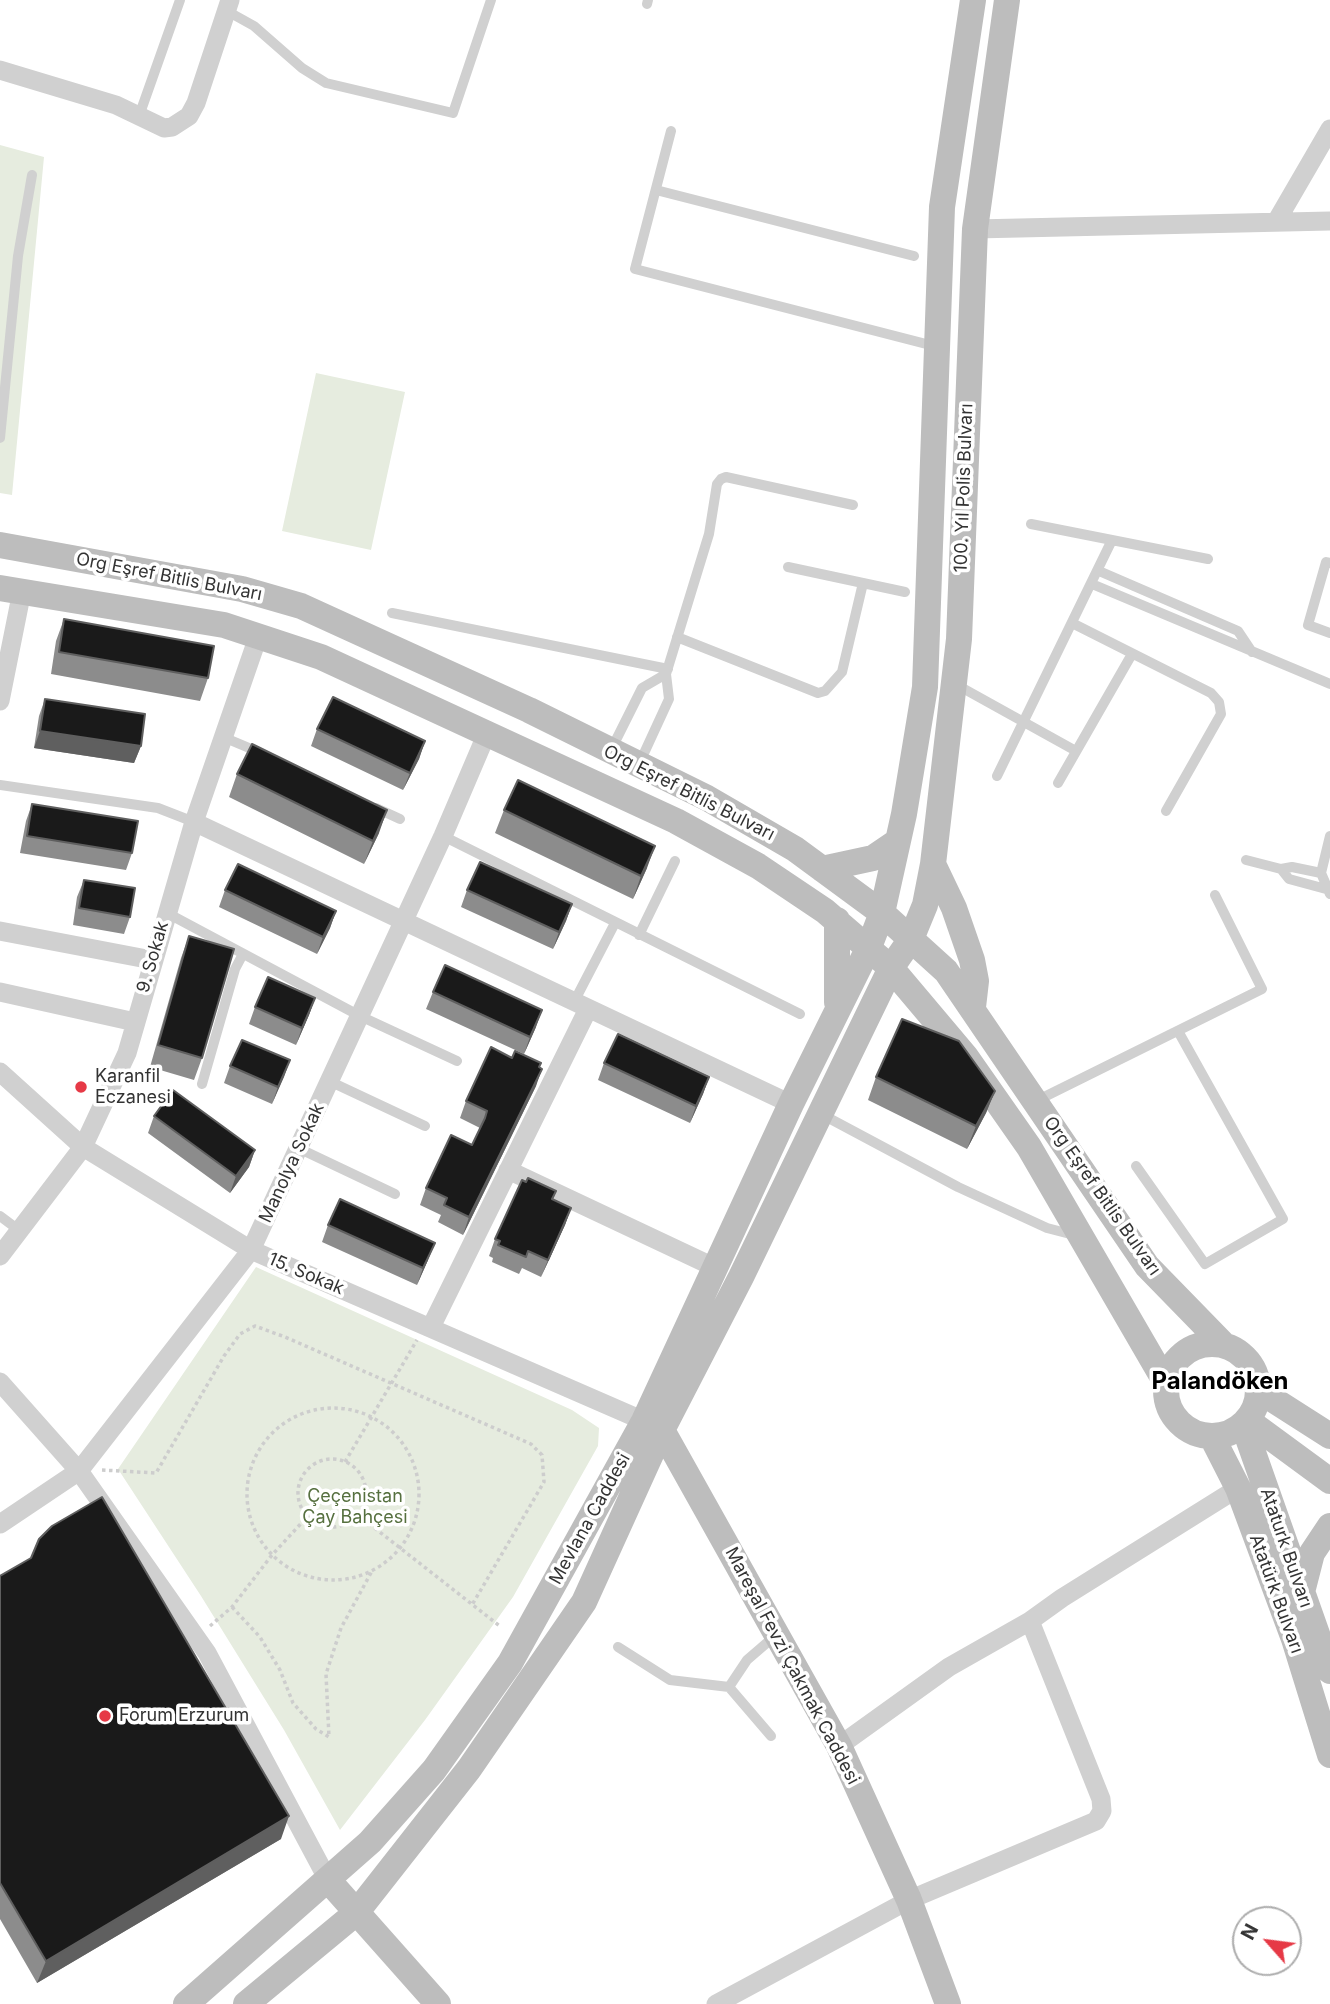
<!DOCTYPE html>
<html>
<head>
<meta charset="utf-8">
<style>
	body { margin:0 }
	#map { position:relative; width:1330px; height:2004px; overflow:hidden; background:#fff; font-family:Inter,sans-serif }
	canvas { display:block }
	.north { position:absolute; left:1232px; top:1906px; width:70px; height:70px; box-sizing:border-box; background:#fff; border:2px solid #adadad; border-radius:50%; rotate:298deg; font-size:19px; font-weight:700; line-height:28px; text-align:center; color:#333 }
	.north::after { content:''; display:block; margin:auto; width:24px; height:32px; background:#e63946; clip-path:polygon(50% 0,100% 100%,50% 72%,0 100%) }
</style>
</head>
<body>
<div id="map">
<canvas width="1330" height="2004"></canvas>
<div class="north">N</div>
</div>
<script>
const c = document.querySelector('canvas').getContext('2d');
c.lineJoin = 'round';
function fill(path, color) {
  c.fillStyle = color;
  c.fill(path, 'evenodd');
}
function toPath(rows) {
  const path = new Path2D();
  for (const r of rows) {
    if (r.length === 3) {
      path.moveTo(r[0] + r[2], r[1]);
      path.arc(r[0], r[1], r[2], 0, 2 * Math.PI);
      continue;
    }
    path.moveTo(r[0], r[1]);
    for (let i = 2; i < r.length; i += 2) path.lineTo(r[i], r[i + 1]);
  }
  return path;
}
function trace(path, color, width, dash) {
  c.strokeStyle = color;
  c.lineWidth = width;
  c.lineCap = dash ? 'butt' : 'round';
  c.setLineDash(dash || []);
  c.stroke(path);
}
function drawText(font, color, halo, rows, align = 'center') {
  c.font = font + ' Inter,sans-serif';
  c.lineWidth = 7;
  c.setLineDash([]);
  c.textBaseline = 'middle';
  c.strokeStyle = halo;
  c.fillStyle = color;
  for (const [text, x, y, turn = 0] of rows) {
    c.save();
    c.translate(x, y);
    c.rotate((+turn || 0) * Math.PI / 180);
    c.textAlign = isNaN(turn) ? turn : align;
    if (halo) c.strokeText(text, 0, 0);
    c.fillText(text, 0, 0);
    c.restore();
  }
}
fill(toPath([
	[0,145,44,157,12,495,0,493],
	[316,373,405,392,371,550,282,531],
	[256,1267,572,1410,599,1428,598,1446,513,1597,425,1720,340,1830,284,1730,201,1596,118,1469]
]), '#e6ecdf');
trace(toPath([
	[333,1494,86],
	[332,1493,34],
	[345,1462,417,1340],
	[102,1470,156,1473,224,1356,240,1334,255,1326,285,1337,531,1444,542,1455,544,1482,472,1605],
	[358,1515,501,1627],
	[232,1607,260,1637,280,1670,293,1703,316,1729,329,1737,326,1674,341,1628,372,1571],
	[210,1626,232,1607,272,1555,307,1517]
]), '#cdcdcd', 3.5, [3.5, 3.5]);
trace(toPath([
	[647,4,648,0],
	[227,11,254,26,302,68,326,83,453,113,491,0],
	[139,116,180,0],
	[671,131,635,269,934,346],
	[656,190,914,256],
	[0,438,18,256,32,175],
	[1031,524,1208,559],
	[1330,563,1326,562,1308,625,1330,633],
	[788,567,905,592],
	[1099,571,1238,631,1252,652],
	[1092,584,1330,684],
	[392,613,668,669],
	[1072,623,1211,693,1219,702,1221,714,1166,811],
	[677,637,818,693,825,691,842,672,863,583],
	[957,685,1076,751],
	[223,737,261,753],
	[611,750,642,688,666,674],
	[640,762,669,699,666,674,709,534,717,484,721,479,726,477,853,505],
	[997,776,1112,540],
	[1058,783,1132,654],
	[0,785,158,808,194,822],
	[376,808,400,819],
	[443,836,800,1014],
	[1330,836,1321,873,1330,894],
	[1246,860,1281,869,1289,879,1326,889],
	[1281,869,1292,867,1321,873],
	[167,913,360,1016,457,1061],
	[639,935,675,861],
	[574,1002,615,923],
	[329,1081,425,1126],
	[202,1084,235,969,243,954],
	[1036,1101,1262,989,1215,895],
	[823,1115,958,1187,1047,1228,1074,1235],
	[298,1148,395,1194],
	[1136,1166,1205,1264,1283,1219,1178,1031],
	[0,1216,20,1231],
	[618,1647,670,1680,729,1687,771,1736],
	[729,1687,747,1660,776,1635]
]), '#d0d0d0', 10);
trace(toPath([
	[0,70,116,105,164,128,172,127,189,116,196,103,230,0],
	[1276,222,1330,129],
	[975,229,1330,221],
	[0,701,22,591],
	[194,822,791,1104],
	[0,931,152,960],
	[0,992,135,1022],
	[0,1072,83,1147,251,1250,644,1421],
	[508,1170,716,1268],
	[0,1256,83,1147,127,1053,194,822,259,634],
	[431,1327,588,1009],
	[0,1382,79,1471,207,1653,328,1880],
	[0,1524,79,1471,251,1250,443,836,487,733],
	[839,1746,949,1667,1030,1621,1062,1598,1238,1488],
	[716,2004,909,1900,1096,1821,1102,1811,1101,1799,1030,1621]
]), '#d0d0d0', 19);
trace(toPath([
	[0,545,242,589,301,606,529,710,707,798,795,849,882,913,946,971,1147,1266,1224,1345],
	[0,588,224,625,321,657,676,821,758,866,825,911,891,968,966,1057,1029,1147,1166,1383],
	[933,864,954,908,972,960,976,981,973,1007],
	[822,869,873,858,898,841],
	[837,920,837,1002],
	[1212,1390,46],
	[1258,1390,1330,1436],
	[1247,1420,1330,1481],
	[1243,1424,1330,1671],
	[653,1425,662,1430,839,1746,909,1900,948,2004],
	[1212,1437,1238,1488,1294,1639,1330,1755],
	[1302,1592,1312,1553,1330,1526],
	[328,1880,438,2004],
	[186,2004,370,1842,434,1770,510,1663,644,1421,791,1104,869,947,882,913,904,814,925,687,942,207,973,0],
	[246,2004,356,1913,469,1769,584,1602,662,1430,741,1277,891,968,911,939,925,905,933,864,959,639,975,229,1007,0]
]), '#bdbdbd', 26);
fill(toPath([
	[64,619,208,678,200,701,51,674,56,641],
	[45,699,141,746,134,763,34,748,39,716],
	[317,729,425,741,419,759,403,790,311,746],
	[237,774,379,833,364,864,229,797],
	[32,804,132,853,126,870,20,853,26,821],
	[504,810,647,868,633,899,495,833],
	[84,880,130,917,124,934,73,925,77,897],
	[225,890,336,911,330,928,317,954,219,907],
	[467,890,572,904,566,921,553,949,461,907],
	[189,936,202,1058,194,1080,150,1067,181,958],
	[433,992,536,1027,524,1054,426,1009],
	[315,998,309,1015,296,1045,249,1024,255,1007],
	[290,1060,272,1104,224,1083,230,1066],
	[604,1063,709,1077,703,1094,690,1123,598,1080],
	[539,1068,536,1086,463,1235,438,1222,441,1215,420,1205,426,1188,472,1145,480,1128,460,1118,466,1101],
	[876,1077,995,1091,986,1113,967,1149,868,1100],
	[154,1116,255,1150,249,1167,230,1193,148,1133],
	[556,1191,553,1200,571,1208,565,1225,541,1277,522,1268,519,1274,492,1262,493,1258,489,1256,495,1239],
	[328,1225,428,1260,417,1285,322,1242],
	[0,1576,281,1839,37,1983,0,1919]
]), '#8c8c8c');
fill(toPath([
	[40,731,141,746,134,763,34,748],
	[425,741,419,759,403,790,410,773],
	[387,810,379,833,364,864,373,841],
	[655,846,647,868,633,899,641,876],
	[572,904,566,921,553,949,559,932],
	[336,911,330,928,317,954,323,937],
	[315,998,309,1015,296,1045,302,1028],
	[542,1010,536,1027,524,1054,530,1037],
	[290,1060,284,1077,272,1104,278,1087],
	[542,1069,536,1086,463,1235,469,1217],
	[709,1077,703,1094,690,1123,696,1106],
	[995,1091,986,1113,967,1149,976,1126],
	[255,1150,249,1167,230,1193,236,1176],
	[571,1208,565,1225,541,1277,548,1260],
	[435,1243,428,1260,417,1285,423,1268],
	[289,1816,281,1839,37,1983,46,1961]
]), '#5f5f5f');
const building = toPath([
	[64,619,214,646,208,678,59,652,64,619],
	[333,697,425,741,410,773,317,729,333,697],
	[45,699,145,714,141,746,40,731,45,699],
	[252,744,387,810,373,841,237,774,252,744],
	[518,780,655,846,641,876,504,810,518,780],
	[32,804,138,821,132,853,27,836,32,804],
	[480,862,572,904,559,932,467,890,480,862],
	[238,864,336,911,323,937,225,890,238,864],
	[84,880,135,888,130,917,79,908,84,880],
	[189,936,234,949,202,1058,158,1045,189,936],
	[445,965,542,1010,530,1037,433,992,445,965],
	[268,977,315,998,302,1028,255,1007,268,977],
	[902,1019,959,1041,995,1091,976,1126,876,1077,902,1019],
	[618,1034,709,1077,696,1106,604,1063,618,1034],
	[242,1040,290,1060,278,1087,230,1066,242,1040],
	[491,1047,512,1058,515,1051,541,1063,539,1067,542,1069,469,1217,444,1205,447,1198,426,1188,451,1135,472,1145,485,1118,487,1111,466,1101,491,1047],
	[173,1090,255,1150,236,1176,154,1116,173,1090],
	[528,1178,556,1191,552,1199,571,1208,548,1260,528,1251,526,1257,498,1245,500,1241,495,1239,522,1180,526,1182,528,1178],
	[340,1199,435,1243,423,1268,328,1225,340,1199],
	[102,1497,289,1816,46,1961,0,1883,0,1576,31,1558,39,1539,52,1526,102,1497]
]);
fill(building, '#1a1a1a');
trace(building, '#5f5f5f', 2);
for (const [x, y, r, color] of [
	[81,1087,7,"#e63946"],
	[105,1716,7,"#e63946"]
]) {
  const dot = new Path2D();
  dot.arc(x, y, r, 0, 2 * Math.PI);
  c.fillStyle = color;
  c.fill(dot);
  trace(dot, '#fff', 2.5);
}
drawText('18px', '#333', '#fff', [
	["100. Yıl Polis Bulvarı",964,488,-88],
	["Org Eşref Bitlis Bulvarı",169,577,11],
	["Org Eşref Bitlis Bulvarı",689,793,27],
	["9. Sokak",153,957,-74],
	["Manolya Sokak",292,1163,-65],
	["Org Eşref Bitlis Bulvarı",1102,1196,55],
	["15. Sokak",306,1274,23],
	["Mevlana Caddesi",590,1519,-61],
	["Ataturk Bulvarı",1286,1548,71],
	["Atatürk Bulvarı",1276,1594,70],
	["Mareşal Fevzi Çakmak Caddesi",792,1666,62]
]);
drawText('18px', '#333', '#fff', [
	["Karanfil",95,1077],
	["Eczanesi",95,1098],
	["Forum Erzurum",119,1716]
], 'left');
drawText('18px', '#56703f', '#fff', [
	["Çeçenistan",355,1497],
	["Çay Bahçesi",355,1518]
]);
drawText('bold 24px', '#000', '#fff', [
	["Palandöken",1220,1382]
]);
</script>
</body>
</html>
